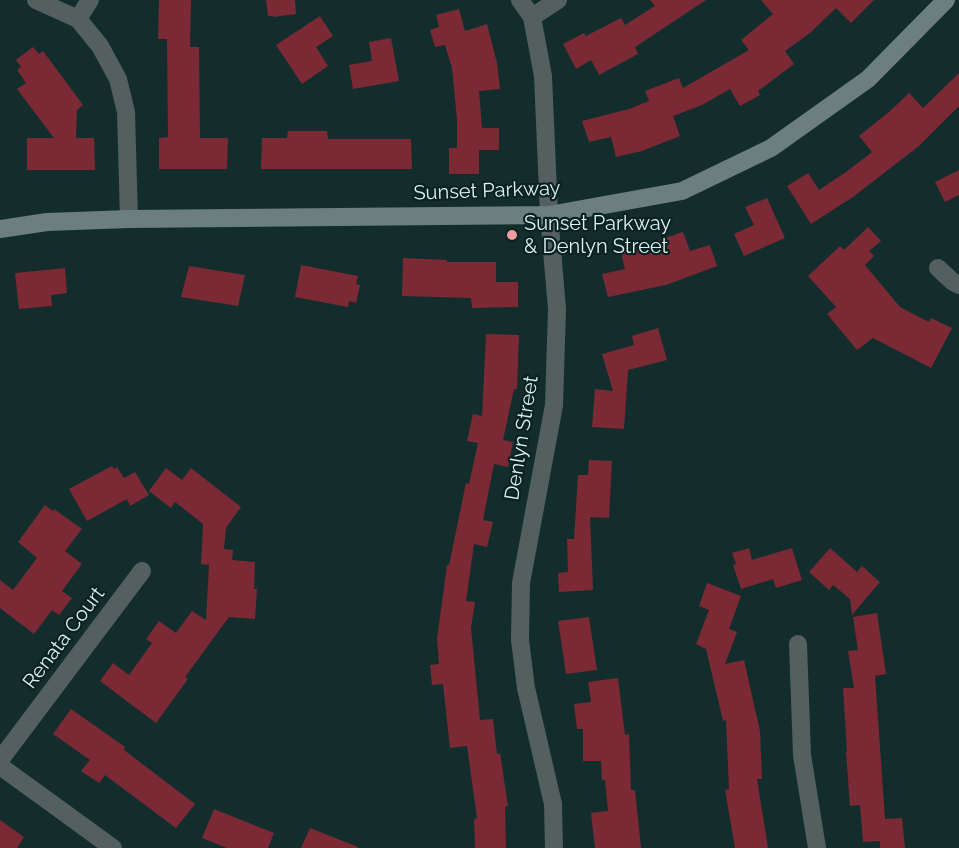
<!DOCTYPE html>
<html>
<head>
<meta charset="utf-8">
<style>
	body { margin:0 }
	canvas { display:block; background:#122d2c }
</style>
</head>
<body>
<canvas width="959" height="848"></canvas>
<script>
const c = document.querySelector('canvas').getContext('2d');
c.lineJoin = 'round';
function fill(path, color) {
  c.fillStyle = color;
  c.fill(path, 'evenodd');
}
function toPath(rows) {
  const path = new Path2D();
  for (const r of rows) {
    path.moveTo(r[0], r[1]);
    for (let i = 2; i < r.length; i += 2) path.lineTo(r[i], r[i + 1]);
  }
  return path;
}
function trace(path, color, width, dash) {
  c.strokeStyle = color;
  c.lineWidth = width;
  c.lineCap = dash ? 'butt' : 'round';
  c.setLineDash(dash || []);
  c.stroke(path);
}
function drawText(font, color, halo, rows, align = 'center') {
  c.font = font + ' Raleway,sans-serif';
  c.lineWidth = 4.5;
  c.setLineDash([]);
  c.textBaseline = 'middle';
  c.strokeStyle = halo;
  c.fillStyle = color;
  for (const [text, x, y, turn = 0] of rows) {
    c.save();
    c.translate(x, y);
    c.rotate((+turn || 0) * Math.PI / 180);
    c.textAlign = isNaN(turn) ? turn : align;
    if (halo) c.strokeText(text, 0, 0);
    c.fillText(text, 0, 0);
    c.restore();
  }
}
fill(toPath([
	[159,0,191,0,190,47,199,47,200,138,228,138,227,169,159,169,159,138,168,137,167,39,158,39],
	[266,0,295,0,296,14,273,17,273,16,268,16],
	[650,0,706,0,635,47,638,54,599,75,591,60,576,69,563,44,584,33,586,36,621,18,625,25,655,6],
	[761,0,874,0,851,23,836,8,810,33,785,51,794,64,758,91,760,95,740,106,730,89,702,105,673,116,680,136,642,151,616,157,611,137,589,142,582,121,629,109,649,101,645,91,679,78,683,88,749,50,741,40,773,14],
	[459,9,465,31,487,24,497,63,500,89,479,91,482,128,499,128,499,150,479,150,479,174,449,174,449,148,457,148,457,119,452,68,445,45,435,47,430,30,439,27,436,15],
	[320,16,333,36,316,47,328,66,302,84,276,45],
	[391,38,399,81,353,89,349,65,372,61,369,42],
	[33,47,39,54,43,51,83,105,77,110,76,138,94,138,95,170,27,170,27,138,54,138,17,89,26,83,17,70,21,67,16,60],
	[959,73,959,106,919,146,853,197,811,224,787,186,808,173,819,190,846,172,872,152,859,136,889,112,909,93,923,108],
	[288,131,327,131,328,139,411,139,412,169,261,169,262,138,287,138],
	[959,170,959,195,945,202,935,182],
	[767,198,785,238,744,256,734,234,754,225,745,207],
	[868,227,881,241,869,251,874,256,865,265,900,307,929,322,931,318,952,328,931,368,873,338,857,350,827,314,836,307,808,276,840,246,844,250],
	[683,232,690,251,710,245,717,266,666,285,608,297,602,274,625,269,620,249,653,242],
	[403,258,447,260,447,262,496,262,496,282,518,282,518,307,472,308,471,298,402,296],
	[301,265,358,276,356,284,360,285,356,303,349,301,348,307,295,297],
	[189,266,245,275,238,306,181,297],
	[65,268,67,293,51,295,52,306,19,309,15,273],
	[658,328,667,360,628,370,624,429,592,427,595,389,613,391,602,354,634,345,632,336],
	[486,334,519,335,517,389,514,389,503,440,513,442,508,467,494,464,483,520,493,522,487,547,474,544,466,601,475,602,471,628,480,720,493,719,497,754,500,753,508,806,505,807,506,848,475,848,474,819,477,818,467,746,450,748,443,684,432,685,430,665,439,664,437,639,447,565,449,565,466,483,469,484,478,443,467,441,473,414,482,416],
	[589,460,612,461,609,518,590,517,593,590,559,592,558,573,568,572,567,539,574,539,578,475,588,475],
	[112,466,114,469,117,467,124,478,135,472,149,495,130,506,127,499,87,521,69,489],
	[166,468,182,480,191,468,241,507,226,528,224,549,233,550,232,560,255,562,254,589,257,589,255,619,229,617,185,677,188,679,156,723,100,681,113,663,129,675,152,643,146,639,159,621,176,633,192,611,206,620,209,565,201,564,203,524,175,502,171,508,149,491],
	[45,505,53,511,54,509,82,529,65,551,82,564,62,591,72,598,59,615,52,610,34,634,0,608,0,580,13,590,37,558,18,542],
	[749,548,752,560,792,548,802,580,776,588,773,579,741,589,733,565,736,564,732,553],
	[830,548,857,572,862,566,880,582,852,615,850,599,833,585,829,590,809,572],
	[707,583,741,596,729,629,737,632,725,664,744,660,760,731,762,779,757,779,768,848,735,848,725,790,729,789,726,720,723,721,706,649,696,644,709,610,699,606],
	[877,613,886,674,875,676,885,819,902,818,905,848,880,848,880,841,863,842,860,805,850,806,846,752,847,752,843,688,854,688,848,651,858,650,853,617],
	[589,617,597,670,566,674,558,621],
	[618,678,625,735,629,734,631,790,635,790,641,848,595,848,591,813,608,811,605,780,602,780,601,761,583,761,583,729,577,729,574,704,591,702,588,682],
	[71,709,125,747,124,750,195,804,176,828,105,775,99,783,81,771,90,760,53,734],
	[214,809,274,833,268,848,227,848,202,838],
	[0,820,24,837,17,848,0,848],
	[310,828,358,847,358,848,301,848]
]), '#7b2935');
trace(toPath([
	[36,0,78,19,100,46,118,79,126,112,129,219],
	[520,0,532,17,543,76,549,215,557,309,554,405,521,583,520,640,526,688,553,804,554,848],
	[532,17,558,0],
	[78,19,90,0],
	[938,268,953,282,959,285],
	[798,644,802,755,817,848],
	[0,760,142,571],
	[0,766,113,848]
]), '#545f5f', 18);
trace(toPath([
	[0,229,47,222,129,219,549,215,682,191,771,148,868,79,946,0]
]), '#6c7f7e', 18);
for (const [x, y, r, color] of [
	[512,235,6,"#f49aa1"]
]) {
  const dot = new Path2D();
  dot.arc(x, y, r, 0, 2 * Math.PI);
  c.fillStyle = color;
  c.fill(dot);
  trace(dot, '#082322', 2);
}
drawText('20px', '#deeeed', '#082322', [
	["Sunset Parkway",487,191,-2],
	["Denlyn Street",522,438,-81],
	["Renata Court",64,638,-53]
]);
drawText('20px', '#deeeed', '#082322', [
	["Sunset Parkway",524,224],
	["& Denlyn Street",524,247]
], 'left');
</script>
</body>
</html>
